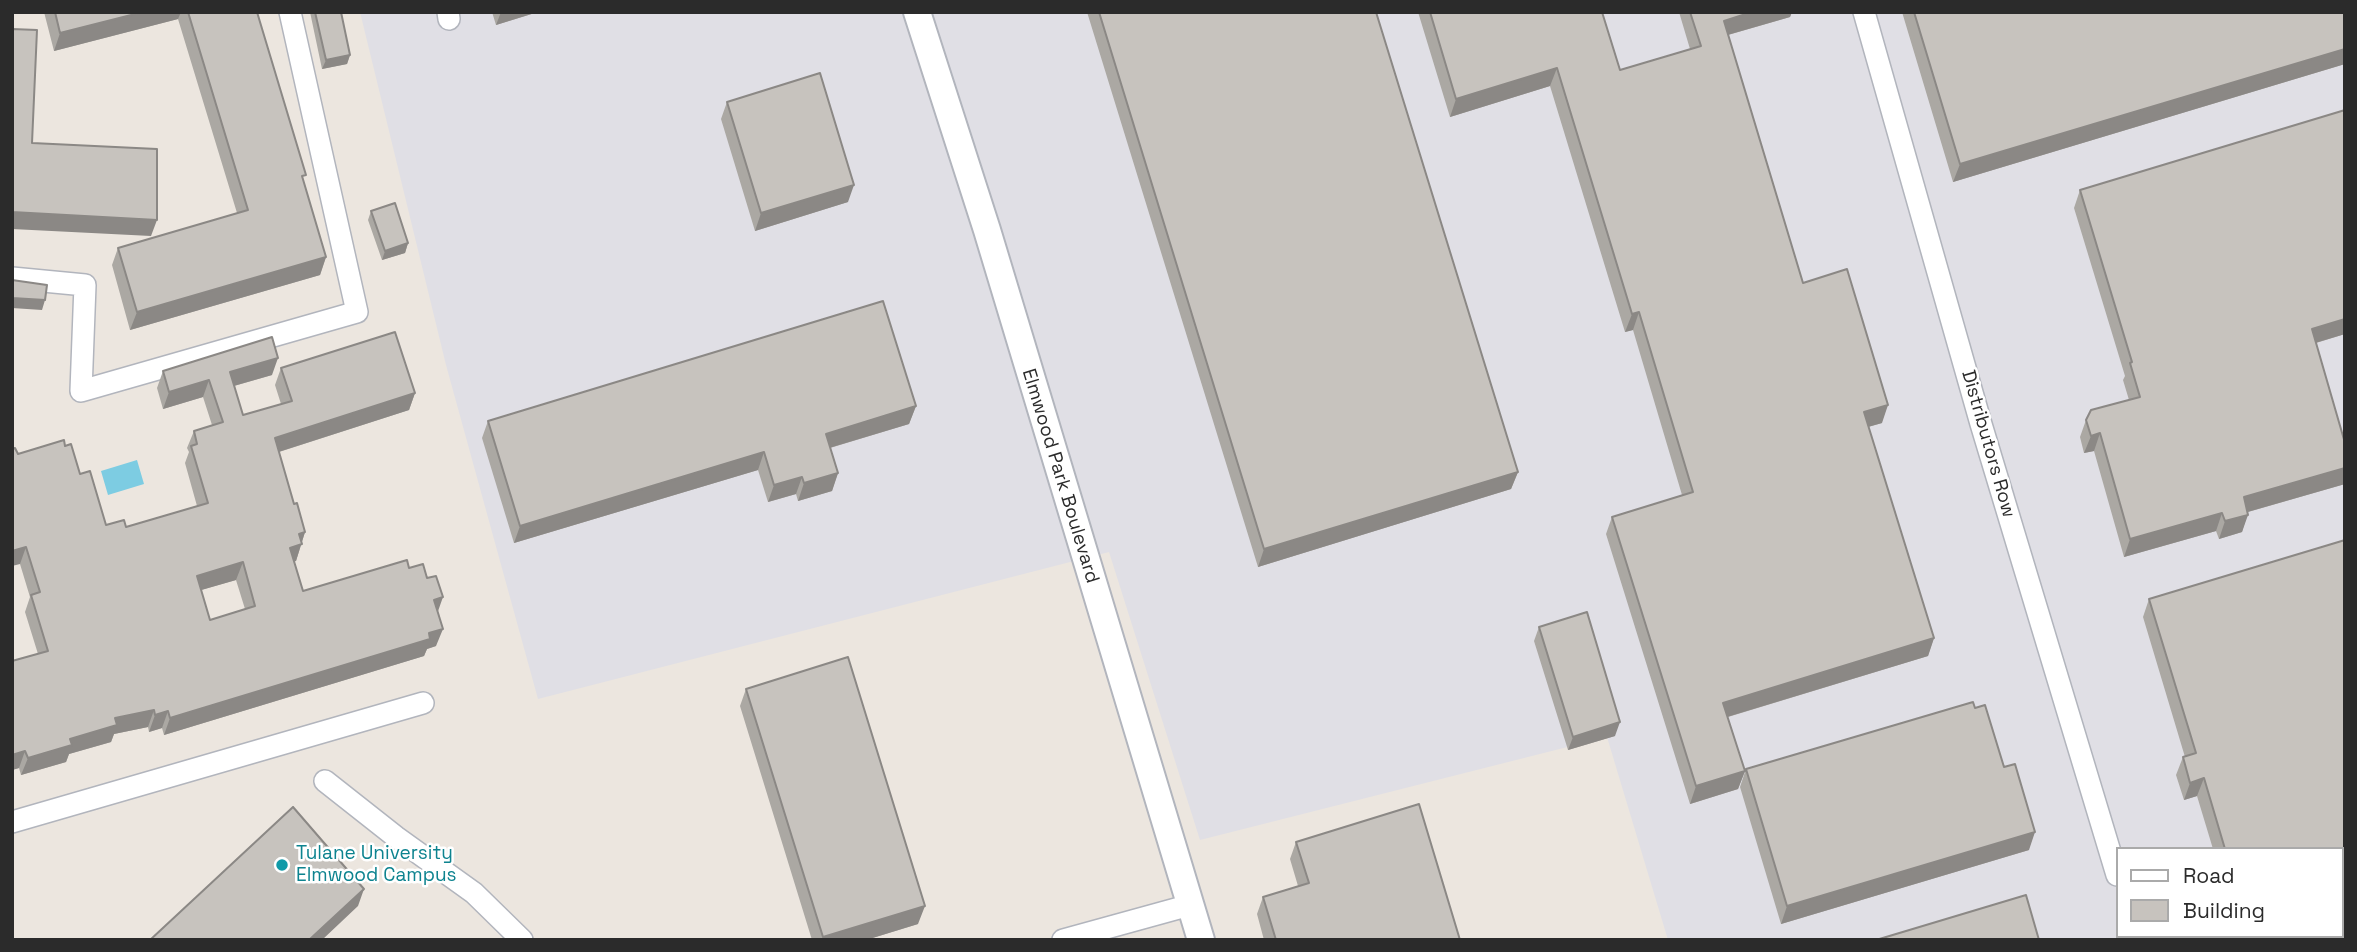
<!DOCTYPE html>
<html>
<head>
<meta charset="utf-8">
<style>
	body { margin:0 }
	#map { position:relative; width:2357px; height:952px; overflow:hidden; background:#ece6df; font-family:"Space Grotesk",sans-serif }
	canvas { display:block }
	.frame { position:absolute; inset:0; border:14px solid #2b2b2b; pointer-events:none }
	.legend { position:absolute; left:2116px; top:847px; width:228px; height:91px; box-sizing:border-box; background:#fff; border:2px solid #aaa; margin:0; padding:9px 12px; list-style:none; font-size:21px; color:#2b2b2b }
	.legend li { display:flex; align-items:center; gap:14px; height:35px }
	.legend b { width:35px; border:2px solid #aaa }
</style>
</head>
<body>
<div id="map">
<canvas width="2357" height="952"></canvas>
<div class="frame"></div>
<ul class="legend">
<li><b style="height:9px;background:#fff"></b>Road</li>
<li><b style="height:19px;background:#c7c3be"></b>Building</li>
</ul>
</div>
<script>
const c = document.querySelector('canvas').getContext('2d');
c.lineJoin = 'round';
function fill(path, color) {
  c.fillStyle = color;
  c.fill(path, 'evenodd');
}
function toPath(rows) {
  const path = new Path2D();
  for (const r of rows) {
    path.moveTo(r[0], r[1]);
    for (let i = 2; i < r.length; i += 2) path.lineTo(r[i], r[i + 1]);
  }
  return path;
}
function trace(path, color, width, dash) {
  c.strokeStyle = color;
  c.lineWidth = width;
  c.lineCap = dash ? 'butt' : 'round';
  c.setLineDash(dash || []);
  c.stroke(path);
}
function drawText(font, color, halo, rows, align = 'center') {
  c.font = font + ' "Space Grotesk",sans-serif';
  c.lineWidth = 5;
  c.setLineDash([]);
  c.textBaseline = 'middle';
  c.strokeStyle = halo;
  c.fillStyle = color;
  for (const [text, x, y, turn = 0] of rows) {
    c.save();
    c.translate(x, y);
    c.rotate((+turn || 0) * Math.PI / 180);
    c.textAlign = isNaN(turn) ? turn : align;
    if (halo) c.strokeText(text, 0, 0);
    c.fillText(text, 0, 0);
    c.restore();
  }
}
fill(toPath([
	[360,12,2345,12,2345,940,1668,940,1607,737,1200,840,1109,552,538,699,446,365],
	[2117,849,2341,849,2341,936,2117,936]
]), '#e0dfe5');
fill(toPath([
	[137,460,144,484,108,495,101,471]
]), '#7dcce2');
const minor = toPath([
	[448,12,449,19],
	[1864,12,1981,424,2117,875],
	[12,278,85,285,81,391,357,312,290,12],
	[325,781,396,837,474,893,522,940],
	[12,822,423,703],
	[2136,936,2137,940],
	[1063,940,1190,905]
]);
const tertiary = toPath([
	[917,12,987,230,1201,940]
]);
trace(minor, '#b2b5bd', 24);
trace(tertiary, '#b2b5bd', 30);
trace(minor, '#fff', 21);
trace(tertiary, '#fff', 26);
fill(toPath([
	[44,12,257,12,304,182,326,257,320,275,130,330,112,265,118,248,237,213,178,19,54,51],
	[310,12,341,12,350,55,347,64,322,69],
	[492,12,538,12,496,25],
	[1087,12,1376,12,1518,472,1511,489,1258,567],
	[1418,12,1602,12,1620,70,1690,49,1679,12,1792,12,1790,17,1728,35,1803,283,1882,423,1868,427,1934,638,1928,656,1728,717,1745,771,1738,789,1690,804,1606,534,1612,517,1682,495,1633,330,1625,332,1550,86,1450,117],
	[1902,12,2345,12,2345,64,1953,182],
	[727,102,848,202,755,231,721,119],
	[2345,110,2345,334,2316,343,2345,443,2345,484,2248,512,2242,532,2219,539,2216,531,2124,557,2094,451,2084,453,2080,437,2086,420,2129,400,2123,380,2125,376,2074,208,2080,190],
	[371,211,408,243,405,253,382,260,368,220],
	[281,368,415,393,409,410,279,452,294,504,305,532,296,561,294,561,303,591,409,568,437,612,436,646,427,649,424,656,164,735,162,728,149,732,148,727,114,734,111,742,69,754,66,762,21,775,19,768,12,770,38,654,25,612,30,597,20,564,18,454,65,446,106,525,126,527,197,506,185,463,189,452,187,448,194,431,212,425,203,397,163,409,157,388,163,371,272,375,234,386,243,415,281,404,275,385],
	[236,580,245,609,210,620,201,590],
	[916,406,909,424,830,448,838,473,832,491,798,501,796,494,768,502,758,470,514,543,482,438,488,421],
	[2345,540,2345,890,2341,891,2341,849,2213,849,2197,796,2184,800,2176,775,2183,757,2185,757,2143,617,2149,599],
	[1539,627,1615,736,1568,750,1534,641],
	[746,689,918,924,866,940,812,940,740,706],
	[1975,708,2029,850,1781,924,1740,787,1746,769],
	[1296,842,1460,940,1264,940,1257,914,1263,897,1298,886,1290,859]
]), '#aba8a3');
fill(toPath([
	[143,12,181,12,178,19,54,51,60,33],
	[501,12,538,12,496,25],
	[1752,12,1792,12,1790,17,1717,38,1724,21],
	[2345,49,2345,64,1953,182,1960,164],
	[350,55,347,64,322,69,326,60],
	[1557,68,1550,86,1450,117,1456,99],
	[854,185,848,202,755,231,761,213],
	[12,212,157,220,151,236,12,229],
	[408,243,405,253,382,260,385,251],
	[326,257,320,275,130,330,137,312],
	[12,298,45,300,42,310,12,308],
	[1639,312,1633,330,1625,332,1632,314],
	[2345,319,2345,334,2305,346,2312,329],
	[278,358,272,375,223,389,230,372],
	[209,380,203,397,163,409,169,392],
	[415,393,409,410,269,455,275,438],
	[1888,405,1882,423,1857,430,1864,412],
	[916,406,909,424,819,451,826,434],
	[2100,433,2094,451,2084,453,2091,436],
	[764,452,758,470,514,543,520,526],
	[2345,468,2345,484,2237,515,2244,497],
	[1518,472,1511,489,1258,567,1264,549],
	[838,473,832,491,798,501,804,483],
	[802,477,796,494,768,502,774,485],
	[2222,513,2216,531,2124,557,2130,539],
	[2248,515,2242,532,2219,539,2225,521],
	[305,532,296,561,284,565,290,548,299,534],
	[26,547,20,564,12,566,12,551],
	[243,562,236,580,191,593,197,576],
	[443,597,437,614,434,600],
	[443,629,436,646,427,649,424,656,164,735,170,718],
	[1934,638,1928,656,1717,720,1723,703],
	[154,710,148,727,114,734,111,742,69,754,66,762,21,775,28,758,115,718],
	[168,711,162,728,149,732,155,715],
	[1620,722,1615,736,1568,750,1573,737],
	[25,751,19,768,12,770,12,755],
	[1745,771,1738,789,1690,804,1696,786],
	[2204,778,2197,796,2184,800,2190,783],
	[2035,832,2029,850,1781,924,1787,906],
	[2345,874,2345,890,2341,891,2341,875],
	[364,889,358,906,322,940,309,940],
	[925,906,918,924,866,940,822,940,823,937]
]), '#8b8885');
const building = toPath([
	[55,12,143,12,60,33,55,12],
	[188,12,257,12,306,175,302,176,326,257,137,312,118,248,248,210,188,12],
	[315,12,341,12,350,55,326,60,315,12],
	[1099,12,1376,12,1518,472,1264,549,1099,12],
	[1430,12,1602,12,1620,70,1701,46,1690,12,1752,12,1724,21,1803,283,1847,269,1888,405,1864,412,1934,638,1723,703,1745,771,1696,786,1612,517,1693,492,1639,312,1632,314,1557,68,1456,99,1430,12],
	[1914,12,2345,12,2345,49,1960,164,1914,12],
	[12,29,37,30,32,143,157,149,157,220,12,212,12,29],
	[820,73,854,185,761,213,727,102,820,73],
	[2345,110,2345,319,2312,329,2345,443,2345,468,2244,497,2248,515,2225,521,2222,513,2130,539,2100,433,2091,436,2086,420,2091,410,2140,397,2130,363,2132,362,2080,190,2345,110],
	[395,203,408,243,385,251,371,211,395,203],
	[12,280,47,285,45,300,12,298,12,280],
	[883,301,916,406,826,434,838,473,804,483,802,477,774,485,764,452,520,526,488,421,883,301],
	[395,332,415,393,275,438,294,504,297,503,305,532,299,534,302,544,290,548,303,591,407,560,409,568,423,564,427,578,436,576,443,597,434,600,443,629,429,633,430,639,170,718,168,711,155,715,154,710,115,718,117,725,70,739,72,745,28,758,25,751,12,755,12,661,48,651,31,595,40,592,26,547,12,551,12,449,15,448,18,454,64,440,65,446,71,444,80,474,90,471,106,525,124,520,126,527,208,503,191,446,197,444,194,431,223,422,209,380,169,392,163,371,272,337,278,358,230,372,243,415,292,401,281,368,395,332],
	[243,562,255,606,210,620,197,576,243,562],
	[2345,540,2345,874,2341,875,2341,849,2225,849,2204,778,2190,783,2183,757,2196,753,2149,599,2345,540],
	[1587,612,1620,722,1573,737,1539,627,1587,612],
	[848,657,925,906,823,937,746,689,848,657],
	[1973,702,1975,708,1985,705,2004,767,2015,764,2035,832,1787,906,1746,769,1973,702],
	[1419,804,1460,940,1276,940,1263,897,1309,883,1296,842,1419,804],
	[293,807,364,889,309,940,150,940,293,807],
	[2026,895,2039,940,1876,940,2026,895]
]);
fill(building, '#c7c3be');
trace(building, '#8b8885', 2);
for (const [x, y, r, color] of [
	[282,865,7,"#0f9aa8"]
]) {
  const dot = new Path2D();
  dot.arc(x, y, r, 0, 2 * Math.PI);
  c.fillStyle = color;
  c.fill(dot);
  trace(dot, '#fff', 2.5);
}
drawText('19px', '#2b2b2b', '#fff', [
	["Distributors Row",1988,444,74],
	["Elmwood Park Boulevard",1060,476,73]
]);
drawText('19px', '#0d838f', '#fff', [
	["Tulane University",296,854],
	["Elmwood Campus",296,876]
], 'left');
</script>
</body>
</html>
